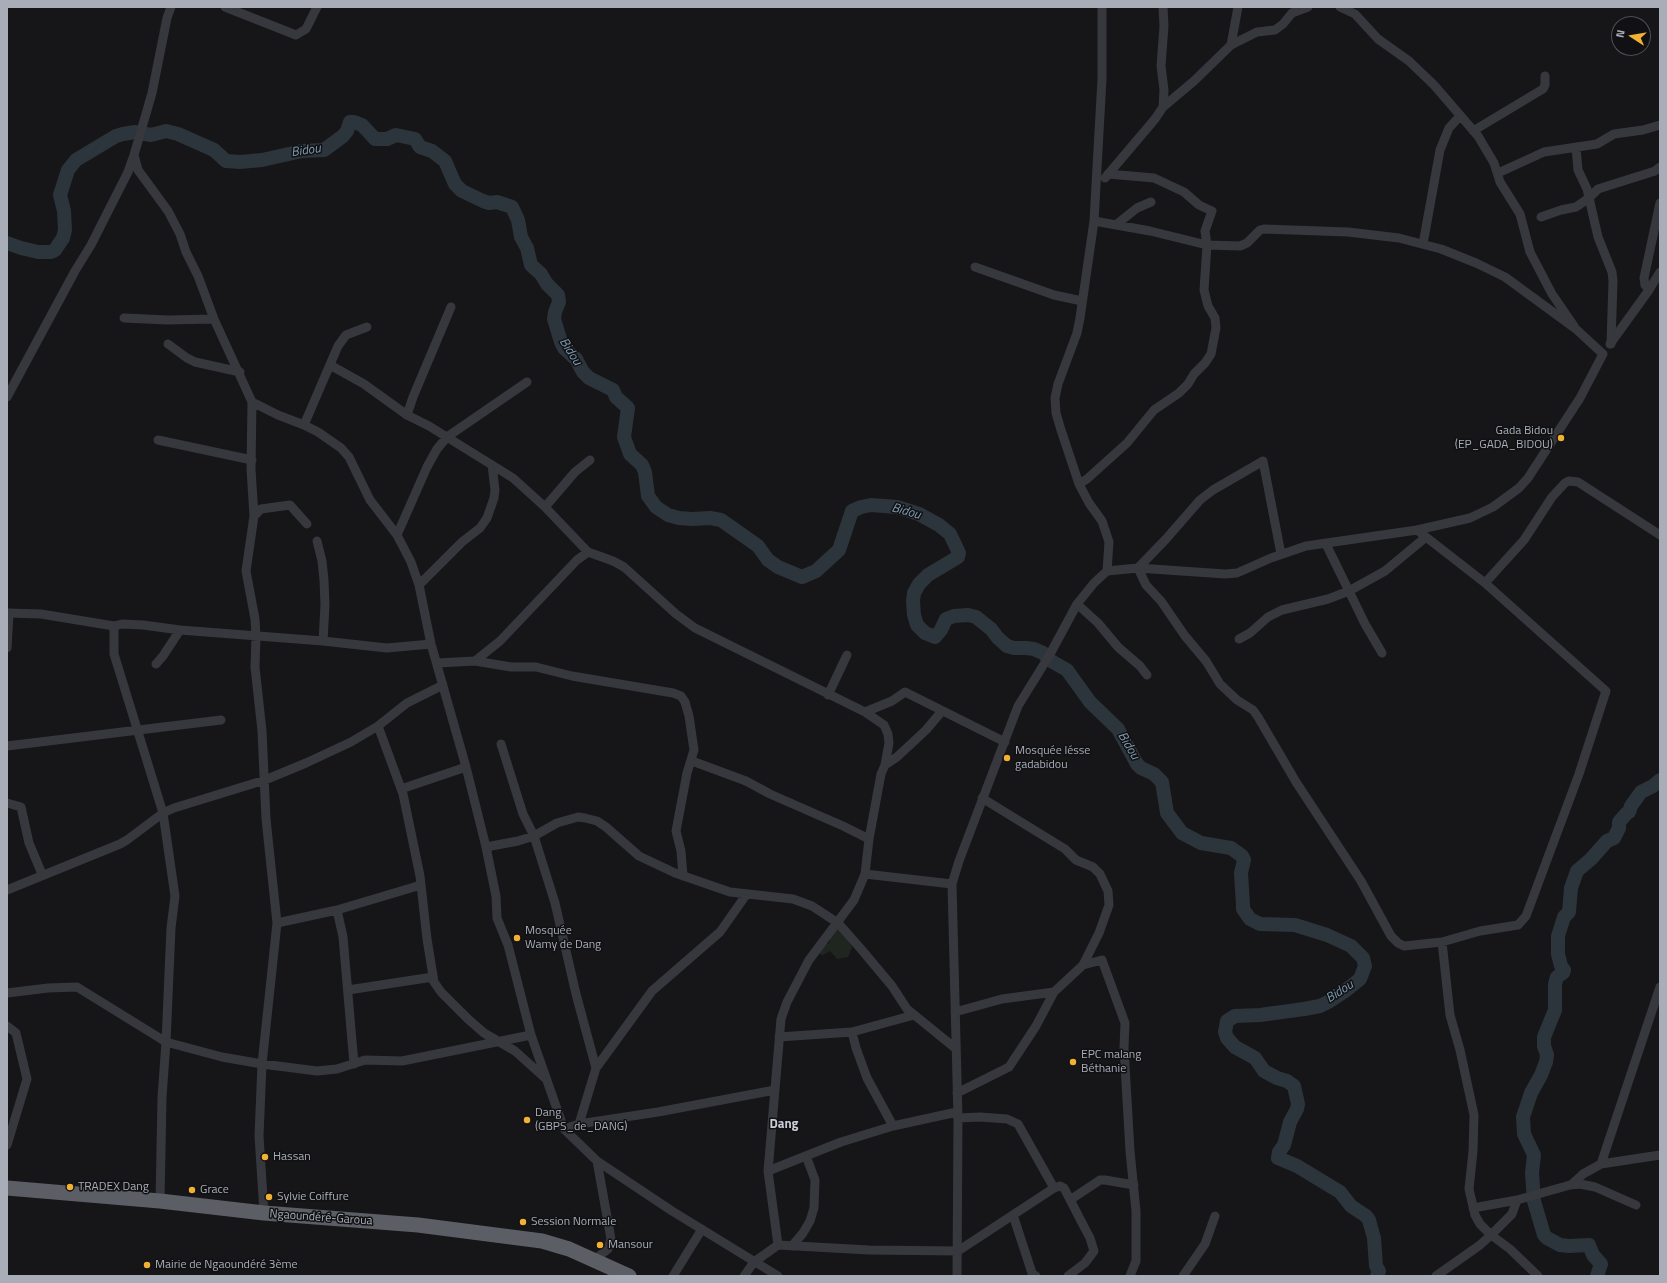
<!DOCTYPE html>
<html>
<head>
<meta charset="utf-8">
<style>
	body { margin:0 }
	#map { position:relative; width:1667px; height:1283px; overflow:hidden; background:#161618; font-family:"Titillium Web",sans-serif }
	canvas { display:block }
	.frame { position:absolute; inset:0; border:8px solid #a8adb8; pointer-events:none }
	.north { position:absolute; left:1611px; top:16px; width:40px; height:40px; box-sizing:border-box; background:#111113; border:1px solid #4d4f55; border-radius:50%; rotate:282deg; font-size:11px; font-weight:700; line-height:16px; text-align:center; color:#a8adb8 }
	.north::after { content:''; display:block; margin:auto; width:14px; height:18px; background:#f2b134; clip-path:polygon(50% 0,100% 100%,50% 72%,0 100%) }
</style>
</head>
<body>
<div id="map">
<canvas width="1667" height="1283"></canvas>
<div class="frame"></div>
<div class="north">N</div>
</div>
<script>
const c = document.querySelector('canvas').getContext('2d');
c.lineJoin = 'round';
function fill(path, color) {
  c.fillStyle = color;
  c.fill(path, 'evenodd');
}
function toPath(rows) {
  const path = new Path2D();
  for (const r of rows) {
    path.moveTo(r[0], r[1]);
    for (let i = 2; i < r.length; i += 2) path.lineTo(r[i], r[i + 1]);
  }
  return path;
}
function trace(path, color, width, dash) {
  c.strokeStyle = color;
  c.lineWidth = width;
  c.lineCap = dash ? 'butt' : 'round';
  c.setLineDash(dash || []);
  c.stroke(path);
}
function drawText(font, color, halo, rows, align = 'center') {
  c.font = font + ' "Titillium Web",sans-serif';
  c.lineWidth = 3;
  c.setLineDash([]);
  c.textBaseline = 'middle';
  c.strokeStyle = halo;
  c.fillStyle = color;
  for (const [text, x, y, turn = 0] of rows) {
    c.save();
    c.translate(x, y);
    c.rotate((+turn || 0) * Math.PI / 180);
    c.textAlign = isNaN(turn) ? turn : align;
    if (halo) c.strokeText(text, 0, 0);
    c.fillText(text, 0, 0);
    c.restore();
  }
}
fill(toPath([
	[837,928,843,932,852,947,848,957,837,959,830,951,823,955,820,954,818,949,824,944,828,944,830,941,831,933]
]), '#1e261f');
trace(toPath([
	[7,243,21,248,38,252,51,252,55,250,63,238,65,230,64,211,60,195,68,170,76,160,116,136,123,134,135,132,151,135,166,131,178,134,214,150,226,161,240,162,262,160,302,151,324,150,343,136,347,131,350,122,354,122,362,125,375,139,387,139,396,135,415,139,420,147,432,151,445,161,455,184,462,191,483,201,489,203,497,202,512,207,518,220,521,237,527,248,531,265,541,274,547,284,558,295,559,302,555,312,554,319,561,342,564,348,576,359,583,372,589,378,613,390,616,397,628,408,624,437,630,454,642,465,645,472,648,496,656,507,668,515,679,518,692,519,710,518,721,520,758,546,768,560,778,567,802,577,816,571,839,550,852,511,861,507,871,505,897,507,919,514,939,525,950,534,959,553,958,557,928,575,919,584,914,593,913,601,914,615,917,625,925,633,935,637,941,630,946,619,954,616,968,615,976,617,991,629,998,638,1007,646,1014,648,1026,648,1034,649,1043,653,1051,661,1067,670,1090,702,1118,729,1137,764,1141,768,1154,774,1162,782,1167,813,1182,833,1201,843,1231,848,1242,856,1244,860,1241,873,1243,905,1243,909,1250,919,1260,924,1295,925,1327,935,1351,946,1363,958,1365,966,1360,979,1345,991,1330,1001,1320,1006,1304,1009,1260,1015,1235,1016,1227,1021,1225,1032,1227,1038,1235,1047,1255,1058,1264,1071,1277,1078,1287,1081,1294,1086,1298,1104,1297,1109,1290,1122,1284,1145,1279,1152,1278,1158,1297,1166,1340,1192,1351,1206,1366,1216,1369,1220,1374,1238,1376,1266,1379,1271,1377,1276],
	[1597,1276,1601,1264,1593,1255,1589,1245,1569,1246,1560,1245,1547,1238,1544,1235,1534,1201,1532,1173,1534,1155,1524,1134,1523,1117,1531,1093,1541,1075,1546,1062,1547,1055,1544,1046,1544,1037,1555,1010,1555,984,1557,977,1563,973,1564,970,1561,966,1558,954,1558,936,1564,917,1569,912,1571,888,1577,871,1591,859,1607,841,1614,838,1619,828,1619,822,1627,813,1629,812,1631,806,1641,792,1653,786,1660,780]
]), '#2c353c', 14);
trace(toPath([
	[225,7,296,35,306,29,317,7],
	[1163,7,1164,26,1161,66,1164,90,1163,107],
	[1340,7,1355,14,1378,39,1409,61,1434,85,1478,136,1494,163,1500,182,1520,214,1530,252,1552,294,1574,326],
	[1231,45,1238,7],
	[1473,131,1543,89,1545,85,1545,76],
	[1576,147,1578,170,1587,189,1598,237,1612,272,1613,281,1611,344],
	[134,155,138,170,168,211,180,234,186,252,198,276,214,319,252,402,251,469,254,516,246,571,255,619,256,636,255,667,262,731,266,819,277,923,262,1064,259,1136,264,1213],
	[1498,173,1544,152,1597,144,1614,134,1643,130,1660,125],
	[1105,178,1155,119,1163,107,1194,81,1231,45,1257,32,1275,30,1283,24,1292,13,1308,7],
	[1541,217,1561,210,1576,207,1589,198,1598,189,1655,171,1660,167],
	[1094,221,1150,231,1207,245,1240,246,1247,243,1260,230,1264,229,1348,232,1399,238,1441,249,1476,263,1505,277,1576,329,1603,354,1580,398,1528,478,1519,488,1504,499,1493,507,1470,518,1417,530,1306,546,1271,558,1237,573,1225,574,1138,568,1107,571],
	[1117,224,1137,208,1151,202],
	[1423,244,1440,150,1449,128,1460,116],
	[975,267,1054,295,1082,301],
	[1649,290,1645,285,1644,278,1660,203],
	[451,307,413,397,407,415,429,426,513,478,545,507,588,552],
	[124,318,168,320,214,319],
	[168,344,187,358,195,362,240,372],
	[1610,344,1649,290,1660,272],
	[330,365,364,384,407,415],
	[7,397,75,271,91,245,128,172,134,155,152,93,167,18,171,7],
	[252,402,278,415,304,425,318,432,341,448,349,457,370,500,397,535,411,562,419,585,431,644,466,767,486,847,496,896,497,918,508,945,531,1035,564,1129,597,1161,672,1211,778,1276],
	[304,425,338,346,346,335,367,327],
	[158,440,252,460],
	[1079,484,1087,479,1127,443,1154,410,1179,393,1188,384,1194,374,1205,363,1211,354,1216,328,1215,318,1208,306,1204,290,1207,245,1205,231,1212,211,1199,205,1184,192,1154,178,1108,174],
	[545,507,575,472,590,460],
	[254,516,261,509,290,505,307,524],
	[397,535,427,467,437,449,447,437,527,382],
	[317,541,322,561,324,580,325,605,323,641],
	[1326,544,1365,624,1382,653],
	[1281,554,1263,461,1213,490,1200,500,1166,539,1138,568,1146,585,1161,601,1185,636,1206,661,1220,684,1237,700,1253,710,1258,717,1296,782,1361,881,1391,936,1398,943,1404,946,1442,942,1480,931,1518,925,1526,916,1579,774,1606,691,1485,583,1417,530],
	[1485,583,1524,540,1552,497,1565,483,1569,481,1578,482,1660,535],
	[419,585,462,542,480,528,487,518,494,498,495,490,492,465],
	[1077,604,1098,623,1118,647,1140,666,1147,675],
	[7,613,41,614,114,626,122,624,143,625,180,630,323,641,387,648,431,644],
	[114,626,114,654,163,813,175,896,171,928,166,1042,162,1097,160,1201],
	[1239,639,1250,633,1268,617,1282,610,1328,599,1349,591,1385,571,1426,537],
	[7,648,9,613],
	[475,661,500,641,577,560,588,552,613,561,624,567,676,614,695,628,865,712,884,725,888,734,889,743,885,765,881,774,869,839],
	[437,663,475,661,511,667,536,667,572,676,673,693,681,696,685,702,689,716,694,750,687,773,676,831,681,851,683,876],
	[156,664,163,656,180,630],
	[828,695,847,655],
	[865,712,892,701,905,692,1005,742],
	[378,726,403,794,420,876,427,939,434,982,441,992,468,1019,484,1033,515,1051,546,1079],
	[501,744,523,814,534,836,555,903,576,994,596,1068],
	[7,746,221,720],
	[692,761,746,781,770,794,843,826,869,839,865,874,854,900,809,960,787,1002,781,1019,768,1171,778,1245],
	[885,765,897,757,926,730,942,711],
	[401,789,466,767],
	[982,798,1065,849,1076,860,1093,867,1100,874,1108,891,1109,905,1099,933,1083,965],
	[7,803,21,807,29,843,42,874],
	[486,847,518,841,534,836,557,823,578,817,585,818,597,821,606,827,639,856,675,873,730,892,793,899,812,906,838,923,861,949,892,986,907,1009,955,1048],
	[865,874,952,884],
	[7,890,120,844,127,840,163,813,174,808,265,780,306,763,351,742,378,726,407,703,443,685],
	[337,910,343,937,354,1064],
	[277,923,337,910,421,885],
	[1442,942,1450,1015,1460,1050,1474,1115,1473,1151,1469,1189,1475,1215,1480,1224,1491,1235,1510,1249,1538,1276],
	[348,990,433,977],
	[7,993,48,988,77,987,166,1042,222,1057,262,1064,317,1071,337,1069,365,1060,402,1061,531,1035],
	[955,1012,1002,999,1054,992],
	[7,1026,16,1033,27,1079,7,1145],
	[852,1032,856,1048,867,1078,893,1126],
	[779,1037,852,1032,914,1015],
	[957,1093,1009,1067,1036,1026,1054,992,1083,965,1102,960,1125,1023,1124,1048,1130,1151,1136,1211,1136,1261,1130,1276],
	[958,1118,980,1117,1007,1119,1018,1124,1054,1188],
	[579,1124,596,1068,652,991,720,932,746,895],
	[564,1129,579,1124,658,1112,775,1090],
	[1601,1164,1660,987],
	[768,1171,841,1142,893,1126,957,1112],
	[1571,1185,1583,1174,1601,1164,1660,1155],
	[1070,1200,1100,1180,1105,1180,1134,1185],
	[1473,1208,1517,1200,1570,1185,1580,1184,1595,1187,1636,1205],
	[1013,1215,1032,1273,1036,1276],
	[792,1246,803,1233,810,1221,814,1208,815,1180,806,1156],
	[594,1260,608,1249,611,1239,597,1161],
	[673,1276,702,1229],
	[744,1276,754,1262,778,1245,869,1250,958,1251,1054,1188,1060,1186,1064,1188,1080,1219,1090,1238,1094,1251,1085,1263,1068,1276],
	[957,1276,958,1118,952,884,959,861,1018,706,1049,656,1077,604,1094,583,1107,571,1109,542,1102,521,1089,503,1079,484,1061,430,1056,413,1055,398,1058,384,1077,333,1080,318,1094,221,1102,79,1102,7],
	[1183,1276,1205,1244,1215,1216],
	[1436,1276,1480,1245,1491,1235,1512,1214,1517,1200]
]), '#37383d', 9);
trace(toPath([
	[7,1188,160,1201,264,1213,418,1225,542,1241,569,1249,629,1276]
]), '#5b5e65', 15);
for (const [x, y, r, color] of [
	[1561,438,4,"#f2b134"],
	[1007,758,4,"#f2b134"],
	[517,938,4,"#f2b134"],
	[1073,1062,4,"#f2b134"],
	[527,1120,4,"#f2b134"],
	[265,1157,4,"#f2b134"],
	[70,1187,4,"#f2b134"],
	[192,1190,4,"#f2b134"],
	[269,1197,4,"#f2b134"],
	[523,1222,4,"#f2b134"],
	[600,1245,4,"#f2b134"],
	[147,1265,4,"#f2b134"]
]) {
  const dot = new Path2D();
  dot.arc(x, y, r, 0, 2 * Math.PI);
  c.fillStyle = color;
  c.fill(dot);
  trace(dot, '#111113', 1.5);
}
drawText('12px', '#a8adb8', '#111113', [
	["Gada Bidou",1553,431,"right"],
	["(EP_GADA_BIDOU)",1553,445,"right"],
	["Mosquée lésse",1015,751],
	["gadabidou",1015,765],
	["Mosquée",525,931],
	["Wamy de Dang",525,945],
	["EPC malang",1081,1055],
	["Béthanie",1081,1069],
	["Dang",535,1113],
	["(GBPS_de_DANG)",535,1127],
	["Hassan",273,1157],
	["TRADEX Dang",78,1187],
	["Grace",200,1190],
	["Sylvie Coiffure",277,1197],
	["Session Normale",531,1222],
	["Mansour",608,1245],
	["Mairie de Ngaoundéré 3ème",155,1265]
], 'left');
drawText('12px', '#a8adb8', '#111113', [
	["Ngaoundéré-Garoua",321,1218,4]
]);
drawText('italic 13px', '#7f9bb3', '#111113', [
	["Bidou",306,151,-8],
	["Bidou",570,352,57],
	["Bidou",906,512,16],
	["Bidou",1128,746,59],
	["Bidou",1340,992,-33]
]);
drawText('bold 13px', '#c9ccd4', '#111113', [
	["Dang",784,1125]
]);
</script>
</body>
</html>
